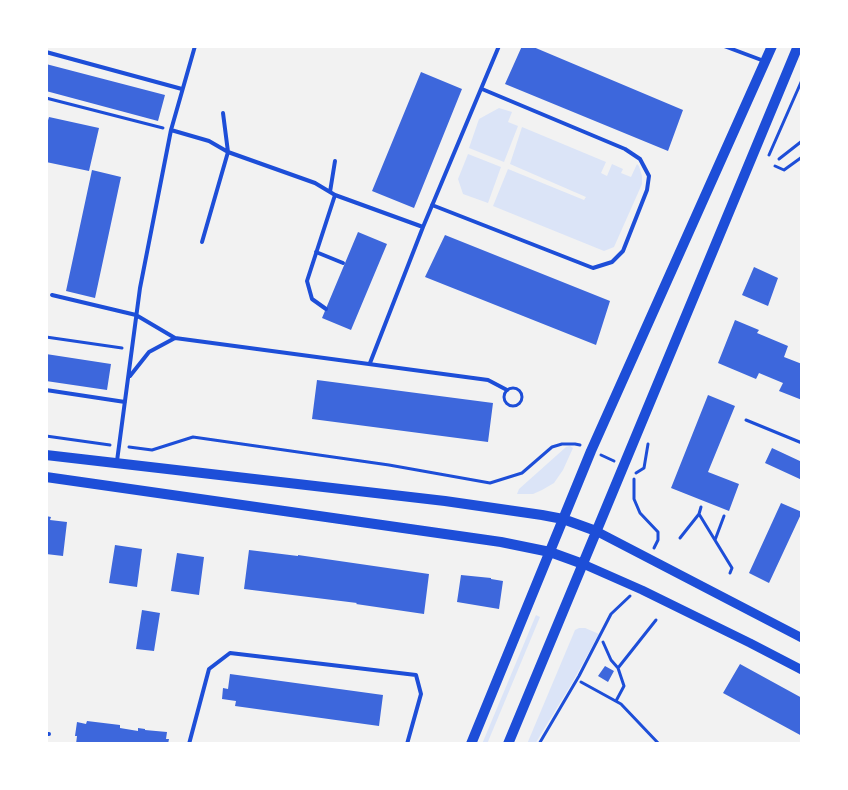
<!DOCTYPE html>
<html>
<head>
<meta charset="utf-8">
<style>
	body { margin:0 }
	#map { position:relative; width:848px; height:790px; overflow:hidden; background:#f2f2f2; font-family:"Roboto Condensed",sans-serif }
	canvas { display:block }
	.frame { position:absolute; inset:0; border:48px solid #fff; pointer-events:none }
</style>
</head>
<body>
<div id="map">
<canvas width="848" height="790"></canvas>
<div class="frame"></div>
</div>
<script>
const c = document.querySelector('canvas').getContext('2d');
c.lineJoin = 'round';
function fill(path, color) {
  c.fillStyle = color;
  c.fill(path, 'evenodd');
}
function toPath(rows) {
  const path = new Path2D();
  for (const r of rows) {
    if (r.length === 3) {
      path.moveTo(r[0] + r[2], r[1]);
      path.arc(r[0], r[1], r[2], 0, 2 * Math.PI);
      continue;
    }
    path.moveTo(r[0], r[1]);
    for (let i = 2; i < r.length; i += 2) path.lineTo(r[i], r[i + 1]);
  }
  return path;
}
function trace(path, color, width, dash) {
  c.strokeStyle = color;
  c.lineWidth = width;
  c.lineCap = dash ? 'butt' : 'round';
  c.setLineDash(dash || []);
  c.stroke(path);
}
fill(toPath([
	[499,108,512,112,508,122,518,126,504,162,469,148,479,119],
	[522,127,606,162,601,173,607,176,612,164,623,169,621,173,631,177,637,164,639,166,642,176,642,184,614,247,604,251,493,206,508,169,584,200,586,197,510,164],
	[468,154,501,167,488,203,463,194,458,179],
	[570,446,573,448,563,470,554,483,542,490,533,494,517,494,519,489,566,447],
	[536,615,540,617,487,744,482,744],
	[579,628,585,628,599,634,572,683,535,744,527,744,575,630]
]), '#dbe4f7');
fill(toPath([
	[522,46,531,46,683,110,668,151,505,84],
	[46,64,165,95,158,121,46,91],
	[421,72,462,89,414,208,372,191],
	[49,117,99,128,89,171,46,162,46,127],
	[92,170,121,177,95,298,66,291],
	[358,232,387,244,351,330,322,318],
	[445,235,610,301,596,345,425,277],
	[754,267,778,278,768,306,742,295],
	[735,320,759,330,757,333,788,346,784,357,802,364,802,400,779,391,783,383,759,373,756,379,718,363],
	[46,354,111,364,107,390,46,381],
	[317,380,493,403,488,442,312,419],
	[708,395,735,406,708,472,739,484,729,511,671,488],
	[772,448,802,462,802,480,765,463],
	[781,503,802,512,769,583,749,573],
	[46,516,51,517,50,520,67,522,63,556,46,554],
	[115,545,142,549,137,587,109,583],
	[249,550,298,556,298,555,429,574,424,614,356,604,357,603,244,589],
	[177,553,204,557,199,595,171,591],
	[461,575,491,578,491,579,503,581,499,609,457,602],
	[142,610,160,613,154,651,136,649],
	[740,664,802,698,802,736,723,693],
	[605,666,614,671,608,682,598,676],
	[230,674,383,695,379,726,235,706,236,701,222,699,223,688,228,689],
	[87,721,120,725,120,728,138,731,138,728,145,729,145,730,167,732,166,739,169,739,168,744,76,744,77,736,75,736,77,722,86,724]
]), '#3d67dc');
trace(toPath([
	[46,98,163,128],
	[769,155,802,80],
	[779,159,802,141],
	[775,166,784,170,802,157],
	[46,337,122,348],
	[513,397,9],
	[746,420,802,443],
	[46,436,110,445],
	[129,447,152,450,193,437,389,465,490,483,522,473,552,447,562,444,575,444,580,445],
	[601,455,614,461],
	[636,473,644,468,648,444],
	[634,479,634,499,640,513,658,532,658,540,654,548],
	[699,514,732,568,730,573],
	[680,538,699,514,701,507],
	[715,540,724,516],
	[603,642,611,660,618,668],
	[581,682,621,704,659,744],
	[616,701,624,686,618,668,656,620],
	[539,744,579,676,611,614,630,596]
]), '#1d4ed8', 3);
trace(toPath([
	[724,46,764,61],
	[46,52,182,89],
	[171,130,209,141,228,152,315,183,335,195,423,227],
	[330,192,335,161],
	[432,205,593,268,612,262,623,251,647,190,649,176,640,159,625,149,482,89],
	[202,242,228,152,223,113],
	[316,252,343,263],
	[52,295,136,315,175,338,488,380,507,390],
	[326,309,312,299,307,281,335,195],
	[370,363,423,227,499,46],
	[130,376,149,352,175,338],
	[46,390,125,402],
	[117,461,140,288,171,130,195,46],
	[46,734,49,734],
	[189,744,209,669,230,653,416,675,421,694,407,744]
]), '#1d4ed8', 4);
trace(toPath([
	[596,531,802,638],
	[583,564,642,590,750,643,802,670]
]), '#1d4ed8', 9);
trace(toPath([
	[46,455,445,501,542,515,563,519,596,531],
	[46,477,501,542,550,552,583,564],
	[471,744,591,451,772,46],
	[508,744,798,46]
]), '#1d4ed8', 10);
</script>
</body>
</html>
